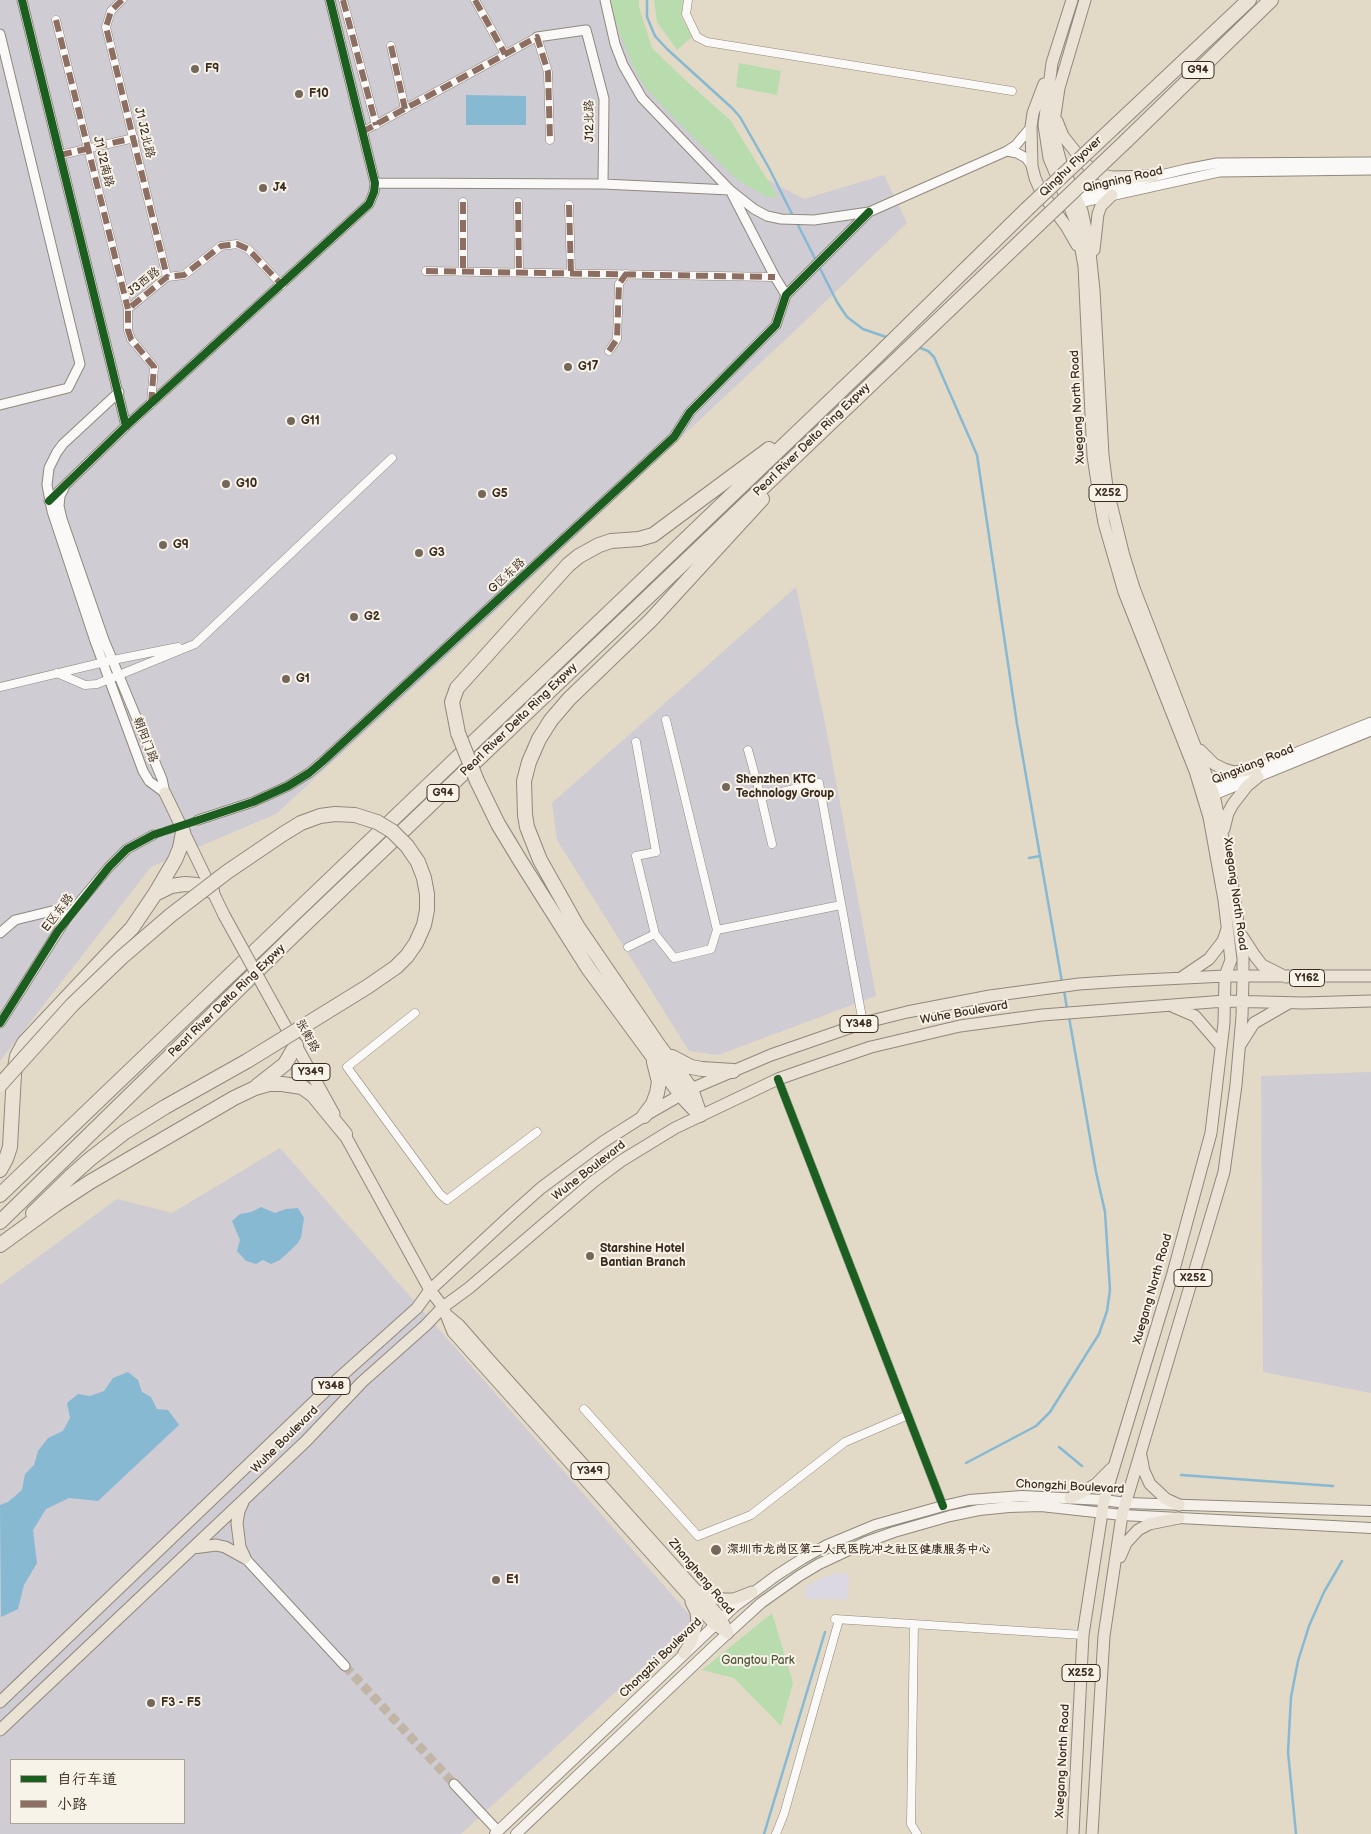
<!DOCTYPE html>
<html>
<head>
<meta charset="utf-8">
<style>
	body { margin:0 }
	#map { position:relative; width:1371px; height:1834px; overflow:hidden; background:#e2d9c7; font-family:"Balsamiq Sans","LXGW WenKai TC",sans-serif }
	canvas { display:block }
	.legend { position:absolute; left:10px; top:1759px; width:175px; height:65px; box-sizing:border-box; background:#f7f3e8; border:1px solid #aca397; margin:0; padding:6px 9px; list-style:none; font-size:15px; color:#3b2a1e }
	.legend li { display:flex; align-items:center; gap:10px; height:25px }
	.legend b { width:25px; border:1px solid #aca397 }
</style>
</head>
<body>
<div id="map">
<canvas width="1371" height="1834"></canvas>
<ul class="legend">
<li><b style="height:6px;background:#1b5e20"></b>自行车道</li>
<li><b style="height:6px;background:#8d6e63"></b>小路</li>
</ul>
</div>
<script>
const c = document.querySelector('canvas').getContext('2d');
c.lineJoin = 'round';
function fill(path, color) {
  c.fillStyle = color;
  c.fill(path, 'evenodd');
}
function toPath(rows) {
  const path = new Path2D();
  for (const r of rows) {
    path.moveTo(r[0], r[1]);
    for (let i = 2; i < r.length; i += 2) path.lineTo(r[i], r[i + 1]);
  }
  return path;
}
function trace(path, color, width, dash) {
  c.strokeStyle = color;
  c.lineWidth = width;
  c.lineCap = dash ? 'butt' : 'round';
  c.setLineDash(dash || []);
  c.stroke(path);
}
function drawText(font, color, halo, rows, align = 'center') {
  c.font = font + ' "Balsamiq Sans","LXGW WenKai TC",sans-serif';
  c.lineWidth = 4;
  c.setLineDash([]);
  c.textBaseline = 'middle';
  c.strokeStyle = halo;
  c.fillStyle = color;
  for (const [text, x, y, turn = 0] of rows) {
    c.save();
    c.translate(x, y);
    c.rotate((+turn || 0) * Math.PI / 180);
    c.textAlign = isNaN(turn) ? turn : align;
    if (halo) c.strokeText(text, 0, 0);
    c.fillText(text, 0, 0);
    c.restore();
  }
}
fill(toPath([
	[833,1572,849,1574,848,1599,805,1599,806,1586,826,1576,832,1576]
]), '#dcd8e2');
fill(toPath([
	[0,0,627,0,638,56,735,163,804,199,884,175,907,223,803,323,463,642,276,814,151,867,0,1061],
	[796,587,826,728,876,996,718,1055,689,1051,557,840,552,803],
	[1371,1072,1371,1393,1263,1372,1261,1076],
	[280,1148,694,1620,461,1834,0,1834,0,1285,117,1199,172,1213],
	[11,1760,184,1760,184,1823,11,1823]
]), '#cfccd3');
fill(toPath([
	[611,0,639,0,639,7,652,48,683,78,731,121,778,197,767,197,736,179,672,116,645,87,632,64,615,21],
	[654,0,683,0,681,16,692,37,677,50,657,22],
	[739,63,781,71,777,95,736,87],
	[772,1613,793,1683,781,1726,734,1678,702,1670]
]), '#b8dcad');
fill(toPath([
	[466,95,526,96,526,125,466,125],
	[261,1207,275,1213,286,1209,298,1208,304,1218,301,1238,297,1244,280,1260,271,1264,263,1260,256,1264,246,1261,237,1251,240,1240,232,1221,240,1214,251,1212],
	[128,1372,138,1380,142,1392,151,1397,157,1409,168,1410,179,1425,98,1501,69,1498,46,1509,33,1530,37,1563,24,1585,18,1609,1,1617,0,1505,8,1502,22,1490,25,1474,34,1465,38,1451,48,1438,63,1431,70,1418,67,1403,78,1394,90,1396,104,1391,113,1378]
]), '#87b9d3');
trace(toPath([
	[647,0,647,17,655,36,667,49,732,108,740,117,769,168,794,218],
	[797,223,837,302,847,317,863,329,889,338],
	[918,347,928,351,934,357,977,455,1017,724,1062,982],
	[1029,858,1040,856],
	[1064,990,1067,1009],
	[1059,1447,1082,1466],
	[966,1463,1036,1426,1050,1412,1099,1334,1107,1311,1110,1290,1105,1212,1096,1172,1069,1017],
	[1181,1475,1333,1486],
	[764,1834,825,1632],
	[1296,1834,1288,1752,1291,1697,1298,1661,1309,1626,1324,1592,1342,1561]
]), '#87b9d3', 2.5);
trace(toPath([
	[153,835,198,820],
	[345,1666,454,1784]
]), '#c1b6a5', 9, [9, 4.5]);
const minor = toPath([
	[122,0,111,11,106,27,167,277],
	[343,0,376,125],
	[475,0,505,54],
	[688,0,686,14,697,37,707,42,1012,91],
	[56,20,128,309],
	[391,46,405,109],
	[362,132,537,37,548,72,550,140],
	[60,155,134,138],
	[463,202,463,271],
	[518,202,519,272],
	[569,205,571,274],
	[426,271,775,277],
	[609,351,617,339,619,284,626,274],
	[151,404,154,367,131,339,128,330,128,309,167,277,184,275,221,246,237,244,248,249,282,285],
	[57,673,85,685,97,684,195,644,392,458],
	[0,687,113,660,178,647],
	[666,720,717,930,841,905],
	[636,742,656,852,636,856,655,934],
	[748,750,761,797],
	[772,844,761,797,819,783,863,1023],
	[628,947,655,934,674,958,711,949,717,930],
	[415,1013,347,1067,440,1194,447,1200,537,1132],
	[778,1079,943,1506],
	[584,1409,698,1536,751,1515,845,1442,908,1415],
	[835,1619,1083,1635],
	[914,1625,911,1824,917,1834],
	[776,1834,784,1814,839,1620]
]);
const tertiary = toPath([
	[22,0,126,426],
	[605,0,615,44,623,65,642,98,730,190,754,209,767,216,781,219,814,220,869,212,1007,151,1016,145,1031,127],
	[0,34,80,364,68,388,0,405],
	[537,37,586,30,604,99,603,184],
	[1007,151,1017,153,1026,158,1032,166],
	[375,183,603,184,730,190],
	[732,194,775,277,786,295],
	[1071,199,1076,195,1094,191,1186,169,1217,163,1371,162],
	[1073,202,1079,203,1219,172,1371,170],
	[119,392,63,444,57,452,49,468,47,485,52,511,95,641,143,771,149,781,165,793],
	[64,488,60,496,59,506,62,519,104,640,162,779,165,793],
	[49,501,126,426,369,204,374,192,375,183,330,0],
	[1206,791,1211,787,1371,722],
	[1208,795,1214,795,1371,731],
	[198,820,253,802,288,786,309,773,322,762,674,437,690,412,776,325,786,295,869,212],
	[0,933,15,920,56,910,68,916],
	[0,1023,68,916,109,867,127,849,153,835],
	[245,1558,345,1666],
	[454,1784,498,1831]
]);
const secondary = toPath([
	[495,1834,734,1607,777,1575,802,1559,827,1545,875,1525,943,1506,969,1500,1022,1496,1104,1500,1126,1503,1371,1511],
	[516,1834,715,1645,761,1603,799,1576,819,1564,866,1542,894,1532,950,1516,979,1510,1009,1507,1041,1506,1122,1515,1371,1528]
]);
const primary = toPath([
	[1072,0,1052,63,1044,125,1049,158,1076,222,1084,266,1093,456,1098,489,1104,523,1124,592,1195,771,1209,817,1224,900,1231,960,1225,976,1224,1023,1211,1133,1173,1273,1104,1500,1083,1635,1073,1834],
	[1085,0,1059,88,1054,122,1054,137,1061,163,1082,211,1089,243,1094,290,1103,455,1107,487,1124,556,1134,588,1214,795,1232,881,1243,958,1243,977,1242,1016,1236,1085,1224,1172,1122,1515,1104,1636,1092,1834],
	[1044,84,1033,113,1031,127,1032,166,1035,178,1041,192,1066,226,1077,245],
	[1057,121,1063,136,1082,160,1091,169,1102,175,1112,177,1153,176],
	[1094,250,1098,214,1101,206,1112,195],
	[1200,750,1214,764,1224,769,1234,772,1256,769],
	[165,793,224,915],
	[1224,829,1228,813,1233,804,1247,786,1258,777],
	[1242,936,1255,956,1262,965,1286,977],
	[1181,978,1209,959,1223,941,1227,929],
	[1174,1007,1195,1016,1221,1046],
	[277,1011,334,1114],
	[1240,1045,1254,1023,1287,1004],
	[341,1128,430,1290,443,1307,453,1332,714,1624,728,1633],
	[448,1316,459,1325,487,1357,721,1618,728,1633],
	[1141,1456,1144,1471,1150,1484,1166,1499,1179,1505],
	[1070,1498,1079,1494,1096,1484,1112,1468],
	[243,1502,239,1511,237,1523,240,1547,245,1558],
	[193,1548,216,1545,225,1547,245,1558],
	[1120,1557,1126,1543,1138,1530,1149,1524,1179,1518],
	[699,1591,715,1598,725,1599,734,1599,752,1592],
	[684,1653,691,1642,697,1623,696,1612,691,1602],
	[0,1702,339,1378,417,1308,430,1290,512,1214,541,1188,603,1142,644,1116,691,1089,771,1055,863,1023,907,1012,990,996,1079,984,1124,981,1225,976,1371,976],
	[0,1730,306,1441,362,1382,426,1325,443,1307,469,1288,593,1182,621,1161,675,1128,778,1079,818,1065,871,1047,960,1026,1042,1015,1225,1001,1303,1003,1371,1001]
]);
const motorway = toPath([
	[1115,126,1249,0],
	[1126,141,1271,0],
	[458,733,452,702,457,688,568,565,579,556,599,545,611,541,639,539,653,535,769,449],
	[477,781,498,824,521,862,588,968,682,1096,696,1111],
	[155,894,175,860,180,848,183,832],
	[672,1057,691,1067,702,1069,733,1071],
	[257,1086,285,1064,296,1045],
	[700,1115,691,1089,659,1046,577,926,540,860,527,827,525,815,524,781,529,762,539,739,551,720,569,699,651,620,762,499],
	[644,1116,653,1104,657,1093,659,1082,654,1062],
	[0,1170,6,1159,10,1147,14,1074,17,1056,24,1043,132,928,155,894,171,886,185,884,197,885,212,891],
	[0,1195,873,360,1027,209],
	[33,1213,71,1176],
	[0,1222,300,929,1040,223],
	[0,1245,55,1205,90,1182,234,1098,255,1088,269,1084,282,1084,302,1087,313,1095,345,1134]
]);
trace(minor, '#90887d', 9);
trace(tertiary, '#90887d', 11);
trace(secondary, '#90887d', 12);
trace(primary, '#90887d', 13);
trace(motorway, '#90887d', 16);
trace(minor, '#fbf9f7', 8);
trace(tertiary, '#fbf9f7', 9);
trace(secondary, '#f5f0e9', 10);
trace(primary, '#eae2d5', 11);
trace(motorway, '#eae2d5', 14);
const primaryBridge = toPath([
	[224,915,277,1011]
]);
const motorwayBridge = toPath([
	[1027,209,1115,126],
	[1040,223,1126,141],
	[458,733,477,781],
	[0,1085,72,1005,122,957,171,915,227,872,283,834,301,823,320,816,335,814,355,815,377,822,392,831,407,846,418,862,424,878,427,894,427,910,424,925,416,943,407,956,396,967,367,987,247,1061,165,1107,125,1132,90,1159,71,1176]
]);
trace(primaryBridge, '#90887d', 13, []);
trace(motorwayBridge, '#90887d', 16, []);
trace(primaryBridge, '#eae2d5', 11);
trace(motorwayBridge, '#eae2d5', 14);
trace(toPath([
	[122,0,111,11,106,27,167,277],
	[343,0,376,125],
	[475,0,505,54],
	[56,20,128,309],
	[391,46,405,109],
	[362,132,537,37,548,72,550,140],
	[60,155,134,138],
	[463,202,463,271],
	[518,202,519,272],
	[569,205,571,274],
	[426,271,775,277],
	[609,351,617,339,619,284,626,274],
	[151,404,154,367,131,339,128,330,128,309,167,277,184,275,221,246,237,244,248,249,282,285]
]), '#8d6e63', 6, [12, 6]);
trace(toPath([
	[22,0,126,426],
	[49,501,126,426,369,204,374,192,375,183,330,0],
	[0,1023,58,931,109,867,127,849,153,835,253,802,288,786,309,773,322,762,674,437,690,412,776,325,786,295,869,212],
	[778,1079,943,1506]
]), '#1b5e20', 8);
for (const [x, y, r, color] of [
	[195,69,5,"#756759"],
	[299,94,5,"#756759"],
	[263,188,5,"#756759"],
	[568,367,5,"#756759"],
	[291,421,5,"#756759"],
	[226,484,5,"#756759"],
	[482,494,5,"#756759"],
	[163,545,5,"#756759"],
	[419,553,5,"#756759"],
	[354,617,5,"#756759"],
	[286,679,5,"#756759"],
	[726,787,5,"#756759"],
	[590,1256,5,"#756759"],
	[716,1550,6,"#756759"],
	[496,1580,5,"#756759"],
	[151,1703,5,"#756759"]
]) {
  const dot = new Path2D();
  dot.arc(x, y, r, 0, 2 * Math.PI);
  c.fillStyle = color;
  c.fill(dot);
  trace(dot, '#f7f3e8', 2);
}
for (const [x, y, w] of [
	[1198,70,32],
	[1108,493,38],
	[443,793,32],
	[1307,978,35],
	[859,1024,38],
	[311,1072,38],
	[1193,1278,38],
	[331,1386,38],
	[590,1471,38],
	[1081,1673,38]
]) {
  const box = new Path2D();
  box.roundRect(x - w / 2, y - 8.5, w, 17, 4);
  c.fillStyle = '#f7f3e8';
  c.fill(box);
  trace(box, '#3b2a1e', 1);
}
drawText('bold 11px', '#3b2a1e', null, [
	["G94",1198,70],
	["X252",1108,493],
	["G94",443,793],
	["Y162",1307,978],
	["Y348",859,1024],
	["Y349",311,1072],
	["X252",1193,1278],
	["Y348",331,1386],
	["Y349",590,1471],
	["X252",1081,1673]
]);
drawText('bold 12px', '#3b2a1e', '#f7f3e8', [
	["F9",205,69],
	["F10",309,94],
	["J4",273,188],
	["G17",578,367],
	["G11",301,421],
	["G10",236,484],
	["G5",492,494],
	["G9",173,545],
	["G3",429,553],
	["G2",364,617],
	["G1",296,679],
	["Shenzhen KTC",736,780],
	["Technology Group",736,794],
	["Starshine Hotel",600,1249],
	["Bantian Branch",600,1263],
	["深圳市龙岗区第二人民医院冲之社区健康服务中心",727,1550],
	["E1",506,1580],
	["F3 - F5",161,1703]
], 'left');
drawText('12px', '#3b2a1e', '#f7f3e8', [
	["J12北路",590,121,-91],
	["J1 J2北路",144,133,76],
	["J1 J2南路",103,162,76],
	["Qinghu Flyover",1071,167,-44],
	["Qingning Road",1123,180,-13],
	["J3西路",144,282,-38],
	["Xuegang North Road",1078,407,-93],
	["Pearl River Delta Ring Expwy",812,440,-44],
	["G区东路",507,576,-43],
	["Pearl River Delta Ring Expwy",519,720,-44],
	["朝阳门路",145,740,69],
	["Qingxiang Road",1253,765,-22],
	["Xuegang North Road",1235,894,82],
	["E区东路",58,913,-53],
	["Pearl River Delta Ring Expwy",227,1001,-44],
	["Wuhe Boulevard",964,1013,-10],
	["张衡路",307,1036,61],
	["Wuhe Boulevard",589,1171,-38],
	["Xuegang North Road",1153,1289,-74],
	["Wuhe Boulevard",285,1440,-45],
	["Chongzhi Boulevard",1070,1487,3],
	["Zhangheng Road",701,1577,50],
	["Chongzhi Boulevard",661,1658,-44],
	["Xuegang North Road",1063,1761,-87]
]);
drawText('12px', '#52573c', '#f7f3e8', [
	["Gangtou Park",758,1661]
]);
</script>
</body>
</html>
